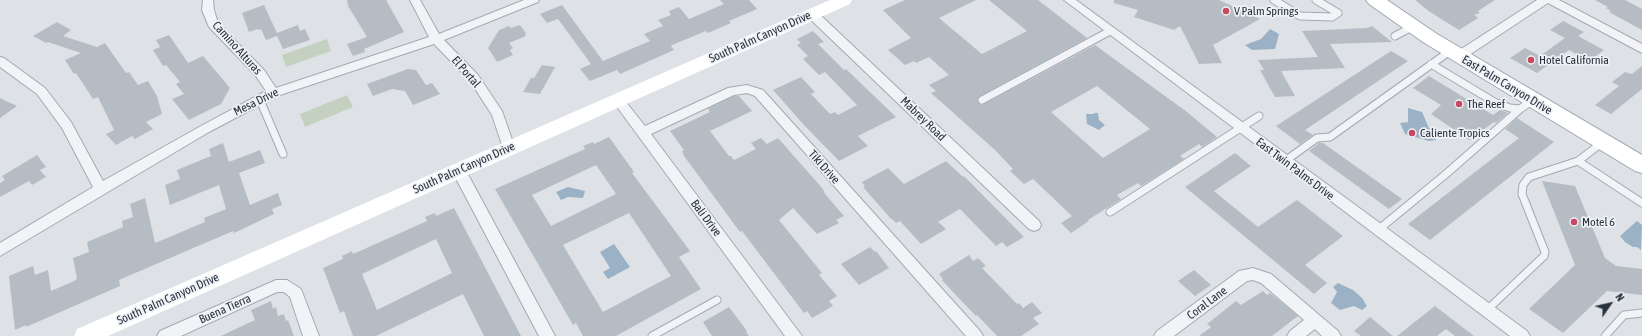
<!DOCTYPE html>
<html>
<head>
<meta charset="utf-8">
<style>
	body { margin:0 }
	#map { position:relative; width:1642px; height:336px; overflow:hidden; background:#dee2e7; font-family:"Asap Condensed",sans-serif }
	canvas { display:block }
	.north { position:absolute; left:1590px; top:284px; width:40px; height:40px; -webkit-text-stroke:3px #eef1f5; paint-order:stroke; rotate:56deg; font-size:11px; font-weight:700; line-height:16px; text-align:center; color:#28313d }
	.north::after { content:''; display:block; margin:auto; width:14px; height:18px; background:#28313d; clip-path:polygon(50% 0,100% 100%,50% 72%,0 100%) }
</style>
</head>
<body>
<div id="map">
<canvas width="1642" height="336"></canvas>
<div class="north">N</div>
</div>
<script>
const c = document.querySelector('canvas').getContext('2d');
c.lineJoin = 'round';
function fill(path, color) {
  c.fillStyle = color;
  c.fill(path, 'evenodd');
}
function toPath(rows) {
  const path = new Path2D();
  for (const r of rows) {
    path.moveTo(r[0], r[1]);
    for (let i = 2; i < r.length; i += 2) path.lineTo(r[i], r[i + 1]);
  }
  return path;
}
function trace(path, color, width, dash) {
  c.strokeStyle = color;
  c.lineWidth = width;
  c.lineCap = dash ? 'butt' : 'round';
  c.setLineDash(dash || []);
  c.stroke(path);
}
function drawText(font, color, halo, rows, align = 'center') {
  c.font = font + ' "Asap Condensed",sans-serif';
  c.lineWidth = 3.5;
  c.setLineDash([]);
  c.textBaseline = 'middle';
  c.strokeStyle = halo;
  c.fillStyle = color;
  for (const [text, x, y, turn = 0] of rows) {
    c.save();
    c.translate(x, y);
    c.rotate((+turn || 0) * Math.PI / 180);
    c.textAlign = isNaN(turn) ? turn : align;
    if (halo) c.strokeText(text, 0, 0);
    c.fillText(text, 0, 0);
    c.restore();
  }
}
fill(toPath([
	[327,39,331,51,286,67,282,55],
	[347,95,353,107,305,127,300,114]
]), '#c5d1c0');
fill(toPath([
	[1270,29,1279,34,1275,49,1252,50,1245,45,1261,39],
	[1408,108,1422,112,1429,128,1437,132,1436,140,1429,141,1405,134,1400,123,1408,122],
	[1094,113,1098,113,1099,120,1105,125,1099,130,1087,124,1086,114,1094,114],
	[568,187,585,191,583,198,568,197,561,200,556,192],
	[1637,221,1642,225,1641,250,1637,247,1633,247,1625,242,1620,236],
	[614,244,630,267,608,279,603,272,610,268,600,252],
	[1338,283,1353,290,1362,298,1367,306,1362,310,1354,306,1340,310,1331,303,1337,292,1333,287]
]), '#9bb2c6');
fill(toPath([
	[347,0,386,0,404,32,364,49,365,52,353,56,347,44,367,37,348,6],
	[720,0,749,0,757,9,729,21,731,23,708,33,706,31,672,45,671,46,674,50,620,74,617,70,590,81,580,69,591,64,558,19,547,23,540,14,562,5,603,61,650,41,644,34,663,26,658,20,671,15,669,11,679,7,689,19,724,4],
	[905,0,976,0,939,18,982,54,1027,31,989,0,1038,0,1087,38,980,96,977,100,980,104,984,104,1095,45,1187,112,1217,137,1202,147,1199,144,1180,156,1184,159,1141,186,1138,183,1117,195,1121,199,1088,220,1089,221,1071,233,1061,223,1072,216,1033,179,1024,184,1010,171,1013,169,995,150,931,93,936,91,929,85,949,75,929,57,916,63,914,61,905,65,888,50,911,38,883,10],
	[1097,86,1150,129,1103,158,1051,112],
	[1114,0,1219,0,1260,19,1213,45,1222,63,1199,64,1180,26,1174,30,1134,17,1138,10,1114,3],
	[1415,0,1495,0,1478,11,1480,13,1474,15,1478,18,1459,30,1430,12],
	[1595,0,1625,0,1642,9,1642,30,1609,12,1611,11,1606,8,1608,7],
	[264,5,277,33,298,25,300,31,305,29,310,40,283,49,277,36,266,40,261,29,258,30,257,29,249,32,242,13],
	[1563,21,1584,32,1578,36,1604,50,1589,61,1569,50,1537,73,1510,58,1525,48,1540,56,1565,38,1550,30],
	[57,22,71,30,63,36,97,47,105,43,126,73,129,72,138,85,148,81,157,96,162,114,146,122,153,129,135,139,132,136,116,145,106,134,114,130,98,97,93,99,76,73,74,74,65,60,81,53,48,42,46,43,33,36],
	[520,25,526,33,525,34,526,36,509,43,513,48,510,50,513,55,497,62,488,48,499,30,509,26,511,28],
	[1372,26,1392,42,1330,44,1345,68,1281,71,1295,96,1275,97,1260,70,1264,70,1258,60,1318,57,1302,31,1367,28],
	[813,31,824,42,818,44,844,70,846,69,896,117,858,136,868,146,839,161,803,124,773,90,801,77,815,92,811,94,830,114,835,112,838,115,857,105,825,72,819,75,803,59,808,56,797,45,801,43,797,39],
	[169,35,188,63,203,56,230,88,221,104,189,120,172,99,184,94,176,84,180,82,166,65,163,66,153,50,160,47,156,40],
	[1391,51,1408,61,1305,130,1313,135,1300,144,1276,126],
	[542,65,555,67,540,94,523,92,531,78,534,78],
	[1642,66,1642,89,1611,114,1595,105,1619,86,1612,82,1625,72,1632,74],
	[408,69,416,70,426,85,432,83,440,94,413,105,405,91,392,89,373,96,367,84],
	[1429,76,1493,115,1500,110,1508,113,1496,123,1494,122,1469,140,1431,114,1441,105,1413,88],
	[734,96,739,96,752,111,710,131,729,156,731,156,734,160,756,149,751,143,761,138,767,144,778,138,823,189,825,194,844,216,836,220,839,223,817,234,793,208,779,220,822,273,819,275,837,296,829,301,833,306,812,318,807,311,804,313,742,231,740,232,684,156,682,151,684,150,670,131,710,112,708,109,709,108],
	[0,98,17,106,0,118],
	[1517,118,1554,142,1430,240,1408,224,1519,138,1505,129],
	[609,137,634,172,632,173,690,251,679,257,701,289,616,336,583,336,576,323,573,325,495,189,585,149,583,146,593,142,594,144],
	[596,165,616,194,551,226,532,195],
	[629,213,671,276,603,312,563,245],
	[223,143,229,162,260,150,265,163,239,173,250,205,278,193,282,205,272,209,274,214,234,233,233,231,119,280,120,286,26,327,26,325,15,330,9,276,33,266,35,275,48,270,51,291,72,282,77,279,73,258,89,252,87,242,123,227,122,221,133,217,130,204,145,198,155,243,205,222,204,218,226,209,219,185,170,205,165,185,180,179,177,170,211,156,209,149],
	[1319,143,1323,143,1402,199,1389,209,1309,151],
	[1235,153,1251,166,1214,191,1258,227,1297,200,1343,236,1305,265,1327,283,1314,294,1185,187],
	[37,155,46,167,40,170,46,177,32,185,29,181,0,197,0,183,5,180,2,176],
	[946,161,963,177,964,176,1024,237,1007,247,1002,242,996,246,960,209,938,222,946,229,921,244,900,221,896,223,892,219,891,219,863,187,865,186,862,182,888,168,904,184],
	[1542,181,1575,186,1605,258,1616,266,1642,269,1642,295,1607,291,1563,333,1529,309,1575,265],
	[454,208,521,336,484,336,463,294,376,336,353,336,344,311,340,313,323,268,343,259,342,256,352,251,353,254,427,221,425,217,435,213,436,216],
	[436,239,452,273,377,310,362,274],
	[870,247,875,252,876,251,889,268,859,285,841,264],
	[969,255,973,261,978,258,986,266,982,268,1017,304,1019,303,1023,308,1032,302,1042,313,1033,318,1039,324,1021,336,997,336,977,315,976,316,952,291,942,280,943,279,939,274],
	[1194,270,1211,285,1195,296,1178,281],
	[1263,291,1267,295,1270,293,1298,316,1272,336,1199,336,1211,327,1207,324,1236,301,1241,305],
	[271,301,273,309,276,307,278,316,284,314,286,321,288,320,294,336,221,336,255,320,251,310],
	[1435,306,1474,336,1455,336,1446,329,1437,336,1397,336],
	[729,307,747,331,746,332,749,336,712,336,703,322],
	[1370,317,1393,336,1361,336,1354,331]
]), '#b6bcc4');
const lane = toPath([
	[1274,0,1300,16,1332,17,1338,13,1316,0],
	[1395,36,1412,27],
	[1431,64,1496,103,1510,108,1520,109,1533,100],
	[260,100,283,154],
	[982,100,1110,31],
	[1285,161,1317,138,1330,137,1450,51],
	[1578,161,1642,203],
	[1110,212,1259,116],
	[1378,230,1446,174,1520,109],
	[1487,310,1544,256,1545,252,1522,194,1523,185,1529,177,1578,161,1603,142],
	[652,336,717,300],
	[1605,336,1624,315,1642,313]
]);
const street = toPath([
	[203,0,213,0,214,10,218,23,264,70,276,88,429,37,410,0,420,0,439,34,524,0,539,0,538,2,444,40,478,75,502,111,515,148,514,151,509,153,504,151,492,115,470,81,434,44,277,96,209,132,0,256,0,243,93,187,62,128,37,94,0,67,0,57,4,58,45,88,71,122,103,181,201,126,266,91,256,76,209,27,202,10,203,0],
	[1064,0,1076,0,1527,331,1530,336,1510,336,1064,0],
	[1537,0,1559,0,1642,44,1642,53,1548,3,1463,59,1455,59,1453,56,1455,53,1537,0],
	[812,10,816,11,1039,221,1041,225,1039,229,1034,231,1029,229,808,17,806,14,808,11,812,10],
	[747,85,763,90,980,331,983,336,966,336,755,96,747,93,734,95,651,134,802,336,785,336,612,100,614,97,618,96,622,97,645,126,728,88,747,85],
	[459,166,464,167,555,336,539,336,452,171,454,167,459,166],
	[1253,268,1271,274,1338,331,1341,336,1322,336,1315,329,1306,336,1287,336,1290,331,1304,320,1261,283,1253,280,1247,281,1174,336,1154,336,1157,331,1239,271,1253,268],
	[276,280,287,280,301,289,319,336,303,336,290,297,284,292,277,292,181,336,157,336,160,331,276,280]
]);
const primary = toPath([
	[1366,0,1387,0,1437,34,1642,155,1642,173,1635,171,1423,42,1369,4,1366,0]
]);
trace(lane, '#a4a9b1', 9);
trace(street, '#a4a9b1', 2);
trace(primary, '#9ea7b2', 2);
trace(lane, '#f1f3f6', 7);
fill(street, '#f1f3f6');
fill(toPath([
	[830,0,852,0,850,4,108,336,74,336,77,329,830,0]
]), '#fff');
fill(primary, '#fff');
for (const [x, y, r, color] of [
	[1226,11,4,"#c84862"],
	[1531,60,4,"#c84862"],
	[1459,104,4,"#c84862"],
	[1412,133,4,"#c84862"],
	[1574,222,4,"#c84862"]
]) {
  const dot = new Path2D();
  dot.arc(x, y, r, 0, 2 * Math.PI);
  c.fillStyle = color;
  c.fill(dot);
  trace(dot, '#eef1f5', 1.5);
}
drawText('12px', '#28313d', '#eef1f5', [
	["V Palm Springs",1234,11],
	["Hotel California",1539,60],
	["The Reef",1467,104],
	["Caliente Tropics",1420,133],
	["Motel 6",1582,222]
], 'left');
drawText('12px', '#28313d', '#eef1f5', [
	["South Palm Canyon Drive",760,37,-24],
	["Camino Alturas",237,48,48],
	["El Portal",466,72,49],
	["East Palm Canyon Drive",1507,85,31],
	["Mesa Drive",256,102,-26],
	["Mabrey Road",923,119,44],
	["Tiki Drive",824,167,48],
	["South Palm Canyon Drive",464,168,-24],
	["East Twin Palms Drive",1295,169,37],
	["Bali Drive",706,218,53],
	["South Palm Canyon Drive",168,299,-24],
	["Coral Lane",1207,303,-37],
	["Buena Tierra",225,309,-24]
]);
</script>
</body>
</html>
